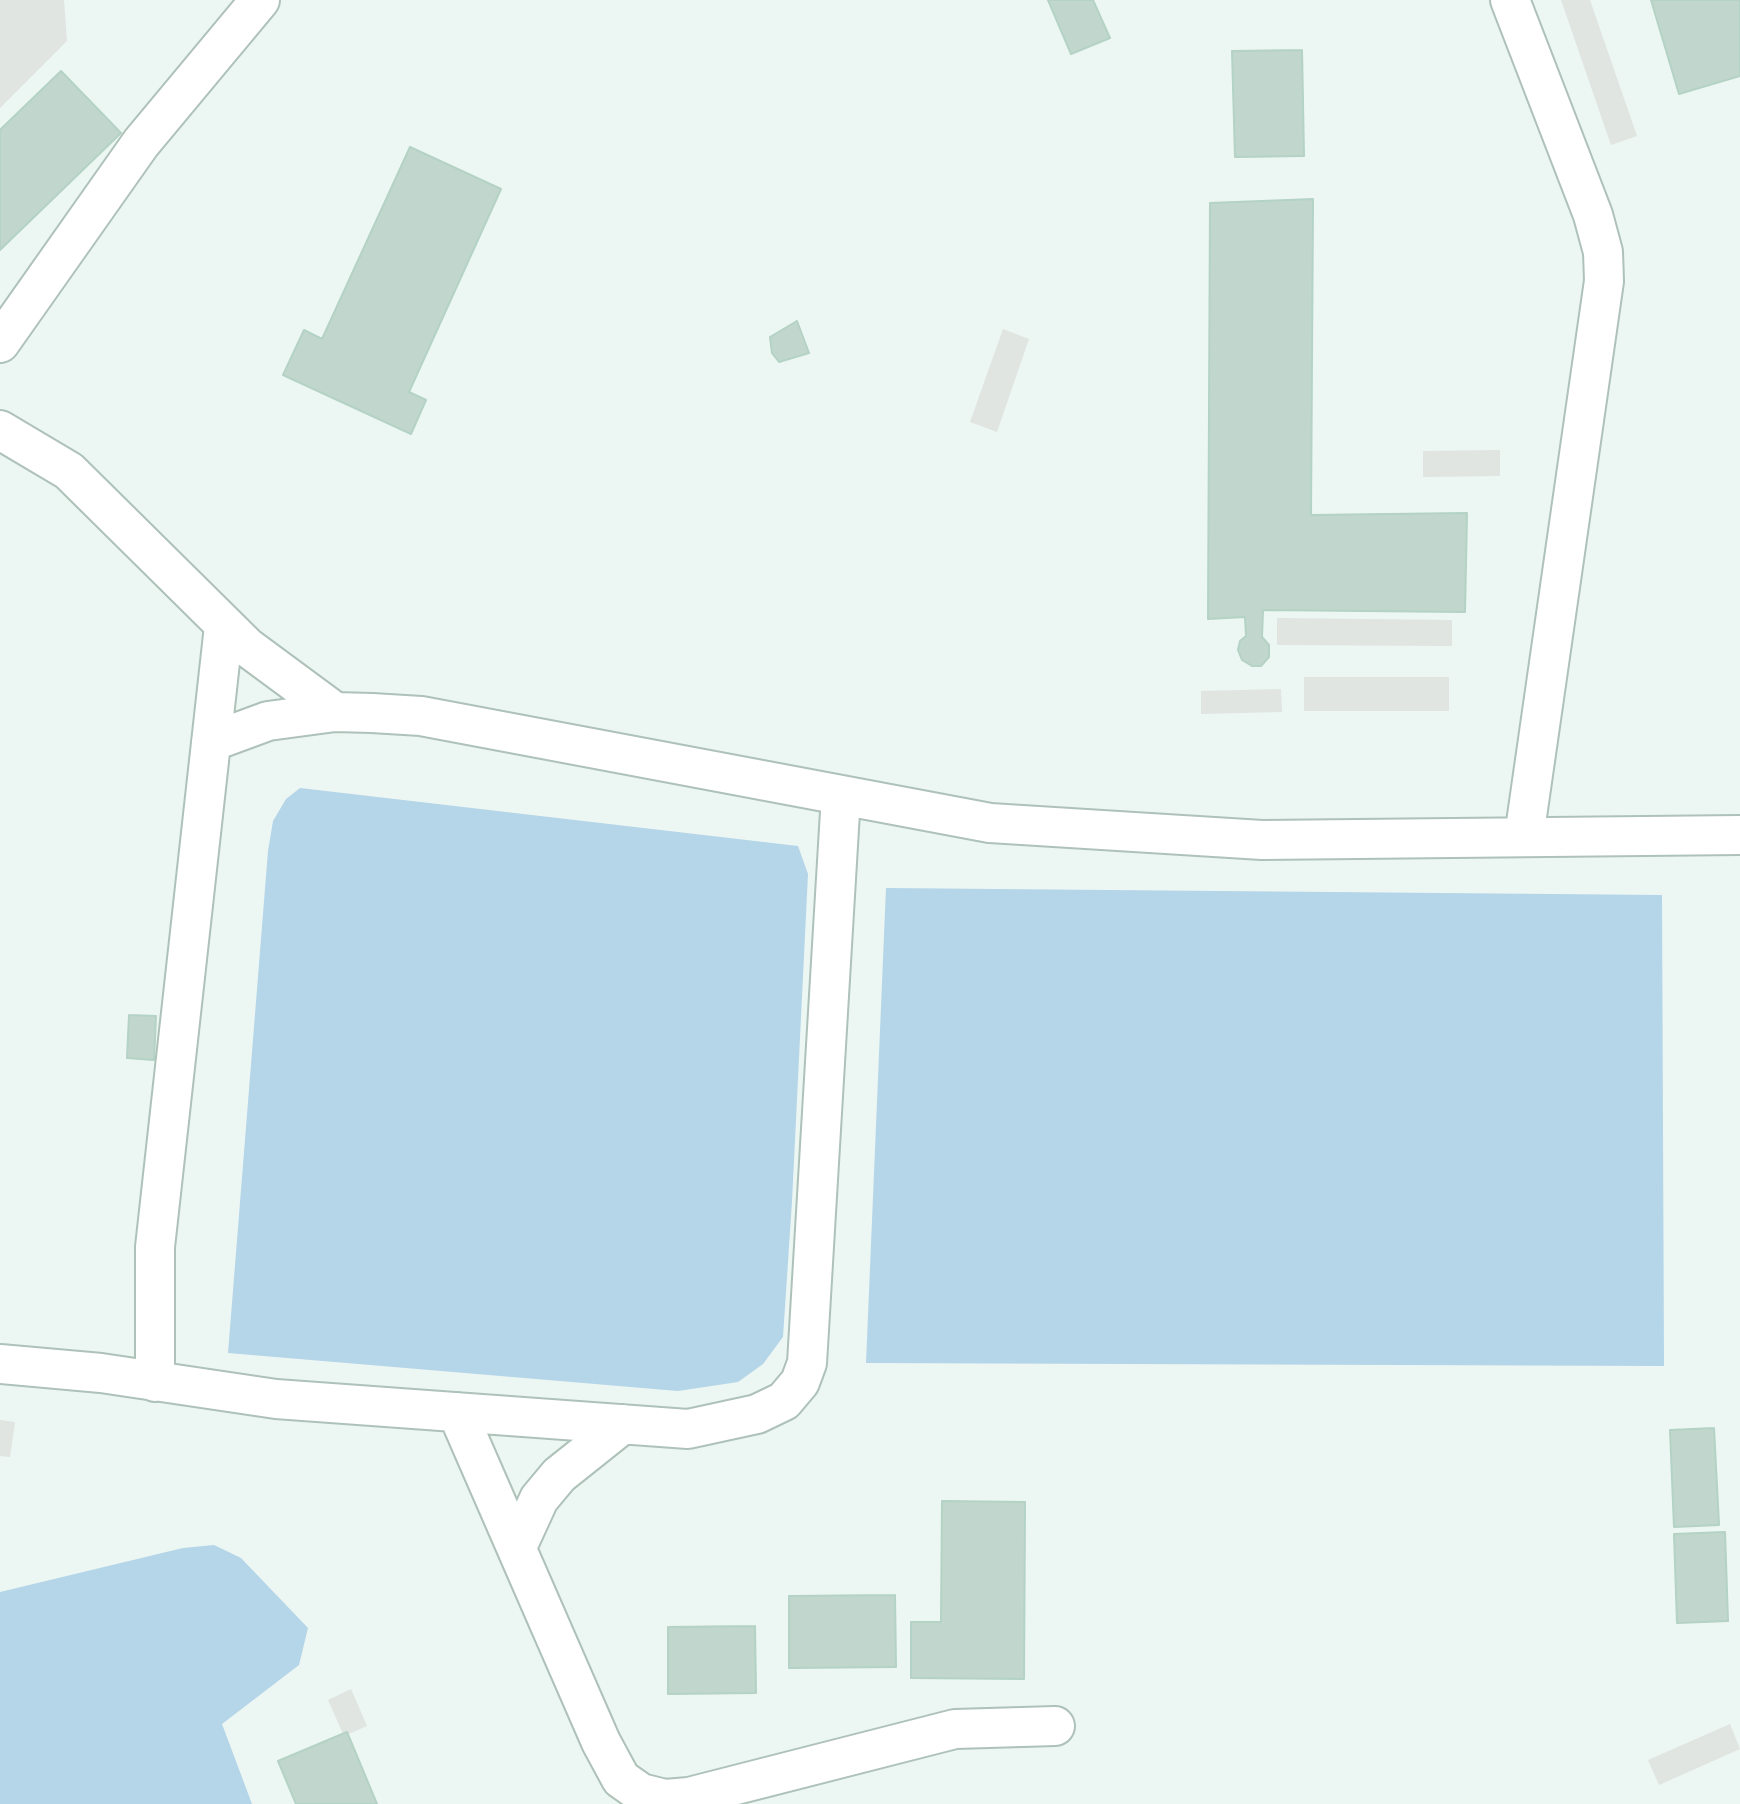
<!DOCTYPE html>
<html>
<head>
<meta charset="utf-8">
<style>
	body { margin:0 }
	canvas { display:block; background:#ecf6f2 }
</style>
</head>
<body>
<canvas width="1740" height="1804"></canvas>
<script>
const c = document.querySelector('canvas').getContext('2d');
c.lineJoin = 'round';
function fill(path, color) {
  c.fillStyle = color;
  c.fill(path, 'evenodd');
}
function toPath(rows) {
  const path = new Path2D();
  for (const r of rows) {
    path.moveTo(r[0], r[1]);
    for (let i = 2; i < r.length; i += 2) path.lineTo(r[i], r[i + 1]);
  }
  return path;
}
function trace(path, color, width, dash) {
  c.strokeStyle = color;
  c.lineWidth = width;
  c.lineCap = dash ? 'butt' : 'round';
  c.setLineDash(dash || []);
  c.stroke(path);
}
fill(toPath([
	[300,788,798,846,808,874,792,1201,783,1337,763,1364,738,1382,678,1391,228,1353,268,851,273,821,286,799],
	[886,888,1662,895,1664,1366,866,1363],
	[214,1545,241,1558,308,1628,299,1665,222,1724,252,1804,0,1804,0,1592,183,1548]
]), '#b5d5e9');
fill(toPath([
	[0,0,64,0,67,41,0,108],
	[1561,0,1590,0,1637,136,1611,145],
	[1003,329,1029,339,997,432,970,422],
	[1500,450,1500,476,1423,477,1423,451],
	[1277,618,1452,620,1452,646,1277,645],
	[1304,677,1449,677,1449,711,1304,711],
	[1281,689,1282,712,1201,714,1201,691],
	[0,1420,15,1422,10,1457,0,1456],
	[351,1689,367,1726,344,1736,328,1700],
	[1730,1724,1740,1749,1659,1785,1648,1760]
]), '#e0e5e2');
const building = toPath([
	[1048,0,1093,0,1110,38,1071,54,1048,0],
	[1651,0,1740,0,1740,76,1679,94,1651,0],
	[1302,50,1304,156,1235,157,1232,51,1302,50],
	[61,71,121,133,0,250,0,130,61,71],
	[410,147,501,189,409,392,426,400,411,434,283,375,304,330,322,339,410,147],
	[1313,199,1311,515,1467,513,1465,612,1263,610,1262,637,1269,645,1269,657,1261,666,1252,666,1242,660,1238,650,1240,641,1246,636,1245,617,1208,619,1210,203,1313,199],
	[797,321,809,353,779,362,772,353,770,337,797,321],
	[129,1015,156,1016,154,1060,127,1058,129,1015],
	[1714,1428,1719,1525,1674,1527,1670,1430,1714,1428],
	[942,1501,1025,1502,1024,1679,911,1678,911,1622,941,1622,942,1501],
	[1725,1532,1728,1621,1677,1623,1674,1534,1725,1532],
	[895,1595,896,1667,789,1668,789,1596,895,1595],
	[755,1626,756,1693,668,1694,668,1627,755,1626],
	[347,1732,377,1804,296,1804,278,1761,347,1732]
]);
fill(building, '#c1d7cd');
trace(building, '#b4d2c5', 2);
const minor = toPath([
	[1510,0,1593,215,1603,252,1604,281,1524,837],
	[0,343,141,143,260,0],
	[0,430,69,471,247,647,335,712],
	[211,742,268,721,335,712,372,713,421,716,990,823,1262,840,1740,835],
	[0,1364,101,1373,276,1399,688,1429,757,1414,784,1401,800,1382,807,1363,841,795],
	[155,1382,155,1247,224,626],
	[457,1412,601,1742,621,1779,641,1793,665,1799,689,1797,955,1729,1055,1726],
	[517,1547,539,1499,559,1475,623,1424]
]);
trace(minor, '#aec2b9', 42);
trace(minor, '#fff', 38);
</script>
</body>
</html>
